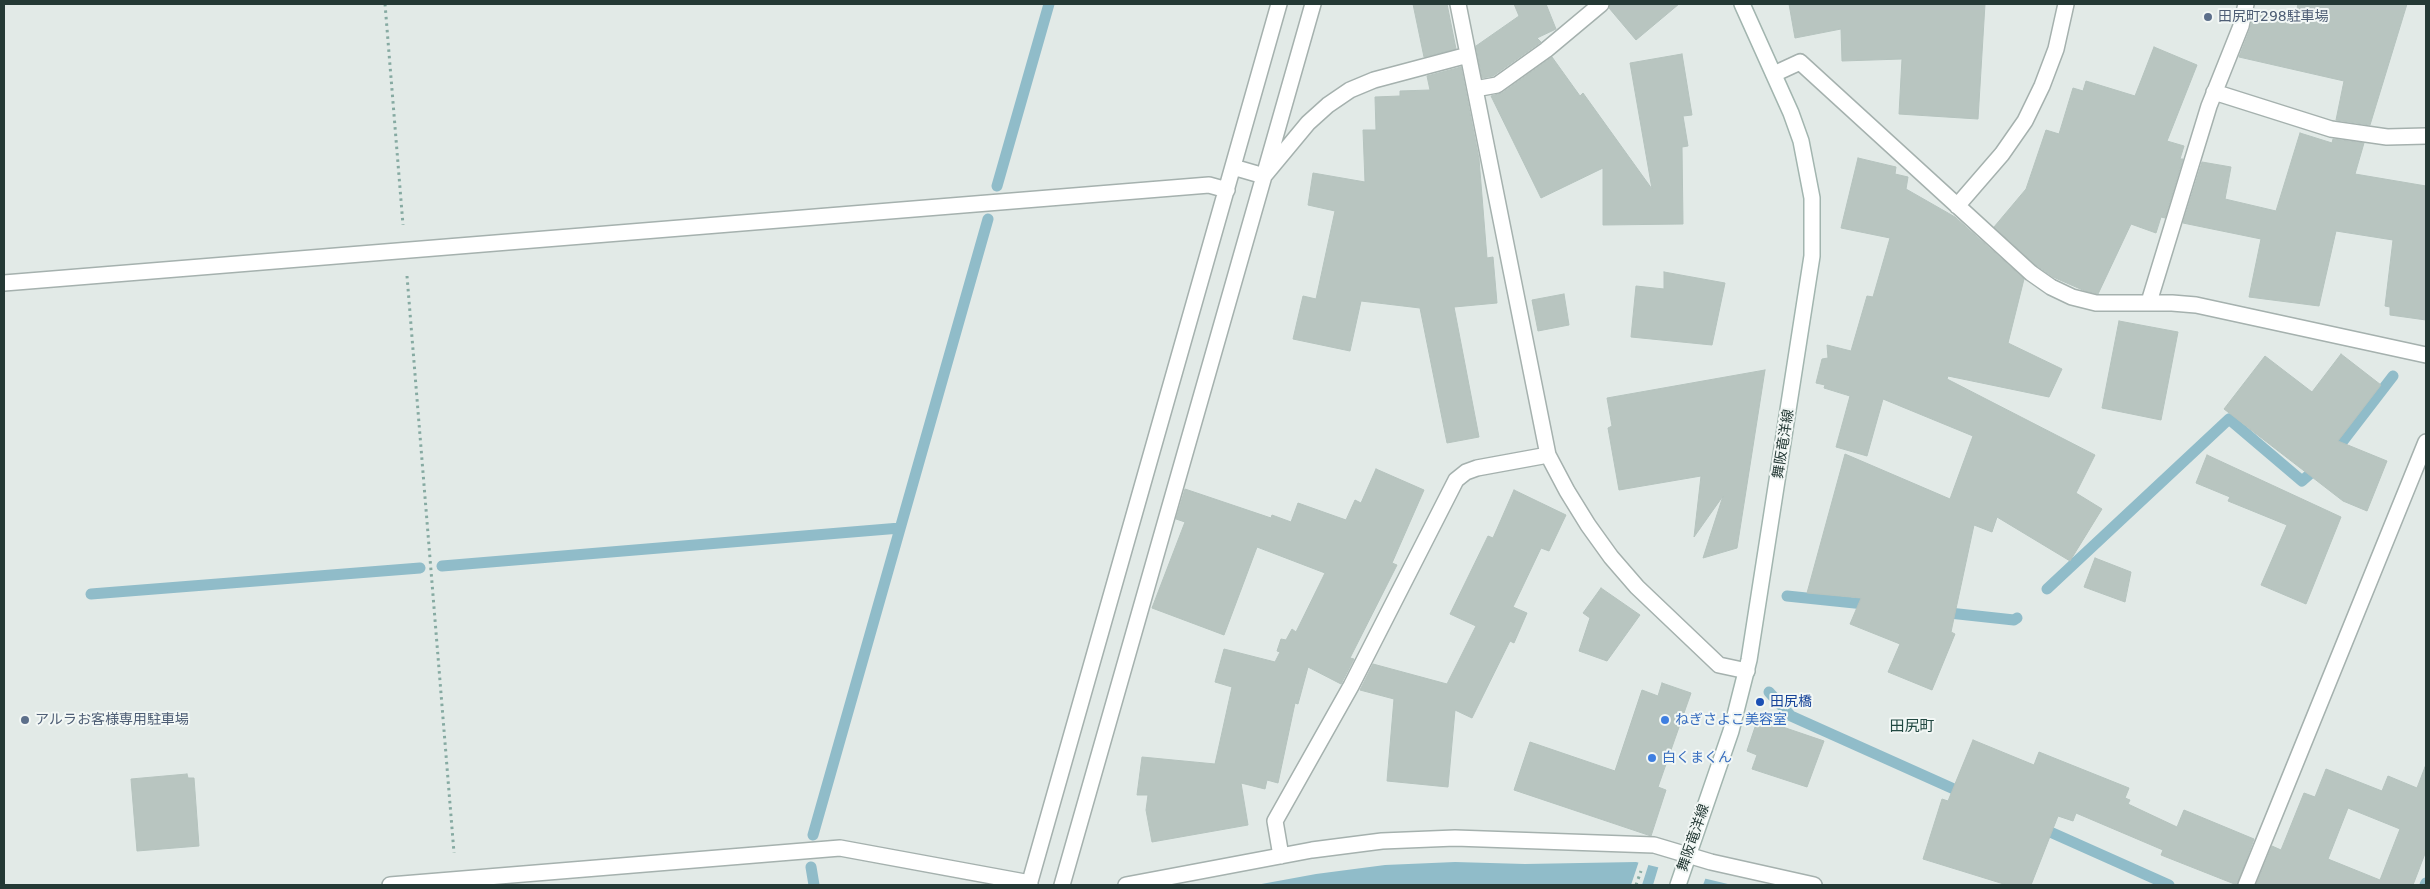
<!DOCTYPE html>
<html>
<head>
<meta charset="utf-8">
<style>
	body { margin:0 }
	#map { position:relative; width:2430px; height:889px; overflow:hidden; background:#e2eae7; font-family:"DejaVu Sans",sans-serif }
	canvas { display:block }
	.frame { position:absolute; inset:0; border:5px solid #243935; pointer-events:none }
</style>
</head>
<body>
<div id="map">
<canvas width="2430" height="889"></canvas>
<div class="frame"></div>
</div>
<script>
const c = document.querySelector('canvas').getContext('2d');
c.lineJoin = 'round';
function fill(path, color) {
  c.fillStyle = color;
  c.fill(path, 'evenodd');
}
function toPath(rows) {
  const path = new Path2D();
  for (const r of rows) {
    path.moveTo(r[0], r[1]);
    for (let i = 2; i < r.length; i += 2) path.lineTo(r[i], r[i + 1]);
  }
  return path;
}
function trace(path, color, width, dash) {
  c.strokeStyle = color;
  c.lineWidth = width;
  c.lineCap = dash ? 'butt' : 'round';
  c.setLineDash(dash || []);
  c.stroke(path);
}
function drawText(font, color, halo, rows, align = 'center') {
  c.font = font + ' "DejaVu Sans","Noto Sans JP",sans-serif';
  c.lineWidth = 4;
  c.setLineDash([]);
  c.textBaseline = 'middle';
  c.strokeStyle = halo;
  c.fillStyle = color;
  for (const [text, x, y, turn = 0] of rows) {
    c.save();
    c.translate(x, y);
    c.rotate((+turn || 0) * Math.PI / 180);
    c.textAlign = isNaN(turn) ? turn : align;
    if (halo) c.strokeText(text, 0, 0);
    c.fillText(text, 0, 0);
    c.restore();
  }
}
fill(toPath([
	[1455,862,1525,864,1636,862,1732,885,1256,885,1316,874,1385,865]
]), '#90bcc9');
fill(toPath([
	[1639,861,1649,863,1642,885,1631,885],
	[1659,865,1706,877,1703,885,1653,885]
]), '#e2eae7');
trace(toPath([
	[997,186,1049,4],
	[2333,454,2393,376],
	[442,566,900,528],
	[2047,589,2229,419,2302,481,2321,464],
	[91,594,420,568],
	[1787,596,1874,605],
	[1940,612,2014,620,2017,618],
	[1769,692,1791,716,1965,794],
	[2039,827,2169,885],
	[813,835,988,219],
	[811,867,814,885],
	[2425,885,2426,883]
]), '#90bcc9', 11);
const building = toPath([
	[1413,4,1447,4,1456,49,1424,57,1413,4],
	[1514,4,1546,4,1556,29,1537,38,1541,42,1493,76,1482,78,1476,46,1519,16,1514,4],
	[1610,4,1679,4,1636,40,1609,8,1610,4],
	[1789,4,1985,4,1978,119,1899,114,1902,59,1842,61,1841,29,1795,38,1789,4],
	[2298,4,2407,4,2370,125,2336,120,2344,81,2239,57,2250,29,2254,11,2294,21,2298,4],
	[2154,47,2197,65,2167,141,2184,146,2180,159,2183,159,2165,218,2161,217,2156,233,2131,224,2098,294,2085,291,2053,277,2037,266,1994,227,2026,189,2046,130,2059,134,2073,88,2083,91,2086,81,2135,96,2154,47],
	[1682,54,1692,115,1683,116,1688,146,1682,147,1683,224,1603,225,1603,168,1541,198,1491,96,1502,93,1552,57,1580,96,1583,93,1652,189,1630,63,1682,54],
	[1461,67,1479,159,1487,258,1493,257,1497,303,1454,307,1479,437,1447,443,1420,308,1361,301,1350,351,1293,339,1303,296,1316,299,1335,211,1308,205,1313,173,1365,182,1363,130,1376,130,1375,97,1400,96,1400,91,1430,90,1427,76,1461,67],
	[2300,133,2332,143,2333,139,2364,143,2355,174,2426,186,2426,320,2390,315,2390,307,2385,306,2393,240,2336,231,2319,306,2249,297,2261,239,2183,223,2202,162,2231,167,2225,199,2276,211,2300,133],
	[1858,158,1896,167,1895,174,1908,177,1906,189,1955,217,2024,279,2008,343,2062,369,2049,397,1948,376,1947,379,2095,455,2076,493,2102,509,2070,561,1997,517,1992,532,1974,525,1951,632,1955,634,1932,690,1888,672,1900,644,1850,624,1861,598,1807,593,1845,454,1950,499,1973,436,1883,399,1867,456,1836,447,1850,396,1824,388,1825,385,1816,383,1822,359,1828,358,1827,345,1851,351,1867,296,1873,297,1890,238,1841,228,1858,158],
	[1664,272,1725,283,1712,345,1631,337,1636,286,1664,289,1664,272],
	[1564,294,1569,325,1538,331,1532,300,1564,294],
	[2119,321,2178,332,2161,420,2102,408,2119,321],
	[2341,354,2381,385,2338,441,2387,461,2367,511,2343,501,2224,409,2265,356,2312,392,2341,354],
	[1765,370,1737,548,1703,558,1723,496,1694,537,1701,476,1619,490,1608,428,1612,426,1607,398,1765,370],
	[2207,455,2341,517,2306,604,2261,585,2287,525,2228,501,2230,497,2196,483,2207,455],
	[1376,469,1424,490,1392,563,1397,565,1350,658,1354,659,1341,684,1308,667,1298,704,1295,703,1278,783,1267,780,1265,789,1241,783,1248,825,1152,842,1146,810,1148,795,1137,795,1142,757,1215,764,1232,687,1215,682,1224,649,1275,662,1280,652,1277,651,1281,639,1286,640,1292,629,1296,632,1325,573,1257,547,1224,635,1152,608,1185,522,1176,519,1185,489,1271,518,1272,515,1291,522,1298,503,1346,520,1355,500,1361,503,1376,469],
	[1514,490,1566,515,1549,551,1541,548,1513,607,1527,613,1514,643,1510,641,1472,718,1455,710,1448,787,1387,781,1394,699,1360,690,1373,664,1447,684,1476,626,1450,614,1488,536,1493,538,1514,490],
	[2095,558,2131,572,2125,602,2084,587,2095,558],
	[1601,588,1640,615,1607,661,1579,651,1590,618,1583,613,1601,588],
	[1662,683,1691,693,1658,787,1666,790,1651,836,1514,790,1530,742,1615,771,1642,690,1658,696,1662,683],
	[1768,722,1824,741,1807,787,1752,769,1757,755,1747,751,1756,724,1766,727,1768,722],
	[1973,740,2034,765,2039,752,2129,788,2125,798,2130,800,2128,804,2177,827,2184,810,2254,839,2237,885,2161,855,2163,850,2076,813,2073,821,2058,816,2031,885,2007,885,1923,859,1942,799,1948,801,1973,740],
	[2425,767,2426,851,2413,885,2256,885,2272,846,2281,850,2304,793,2315,797,2326,769,2382,791,2388,776,2417,788,2425,767],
	[2348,808,2400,829,2380,880,2328,859,2348,808],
	[187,774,188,778,194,778,199,846,137,851,131,779,187,774]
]);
fill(building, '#b8c5c0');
trace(building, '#b5c3be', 1);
const street = toPath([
	[1458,4,1548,455,1567,491,1588,525,1611,557,1637,587,1719,665,1747,671],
	[1774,74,1800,62,2031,273,2051,287,2072,297,2096,303,2172,303,2196,305,2426,355],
	[1475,89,1497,85,1546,50,1601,4],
	[2214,92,2331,129,2387,137,2426,136],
	[1233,167,1264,176,1308,123,1328,105,1350,90,1374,80,1468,55],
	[1957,206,2002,154,2025,121,2042,86,2056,49,2066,4],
	[4,283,1209,185,1227,190],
	[2149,302,2209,106,2241,26,2246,4],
	[1281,856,1275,821,1351,686,1456,480,1466,472,1477,468,1548,455],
	[390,885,840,848,1030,883],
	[1029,885,1279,4],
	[1062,885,1313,4],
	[1126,885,1312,850,1382,841,1455,838,1654,845,1711,862,1814,885],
	[2246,885,2426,442]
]);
const secondary = toPath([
	[1678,885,1731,731,1749,660,1812,256,1812,198,1801,141,1791,113,1742,4]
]);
trace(street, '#a5b1ae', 18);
trace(secondary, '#a2b5af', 18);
trace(toPath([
	[385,4,403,225],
	[407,276,454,853],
	[1636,885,1641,871]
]), '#86aaa2', 3, [2.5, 4]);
trace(street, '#fff', 15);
trace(secondary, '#fff', 15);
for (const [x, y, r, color] of [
	[2208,17,5,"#5c6f8a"],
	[1760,702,5,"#1a4fb4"],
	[25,720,5,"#5c6f8a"],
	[1665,720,5,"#3f7fe0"],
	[1652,758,5,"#3f7fe0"]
]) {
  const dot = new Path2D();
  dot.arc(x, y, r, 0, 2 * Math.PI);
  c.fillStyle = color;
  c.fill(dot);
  trace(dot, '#f2f7f5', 2);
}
drawText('14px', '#4e5e75', '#f2f7f5', [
	["田尻町298駐車場",2218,17],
	["アルラお客様専用駐車場",35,720]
], 'left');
drawText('14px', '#243935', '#f2f7f5', [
	["舞阪竜洋線",1784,444,-81],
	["舞阪竜洋線",1694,838,-71]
]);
drawText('14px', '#164399', '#f2f7f5', [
	["田尻橋",1770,702]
], 'left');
drawText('14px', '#366cbe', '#f2f7f5', [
	["ねぎさよこ美容室",1675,720],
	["白くまくん",1662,758]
], 'left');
drawText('15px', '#224942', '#f2f7f5', [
	["田尻町",1912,727]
]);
</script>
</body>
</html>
